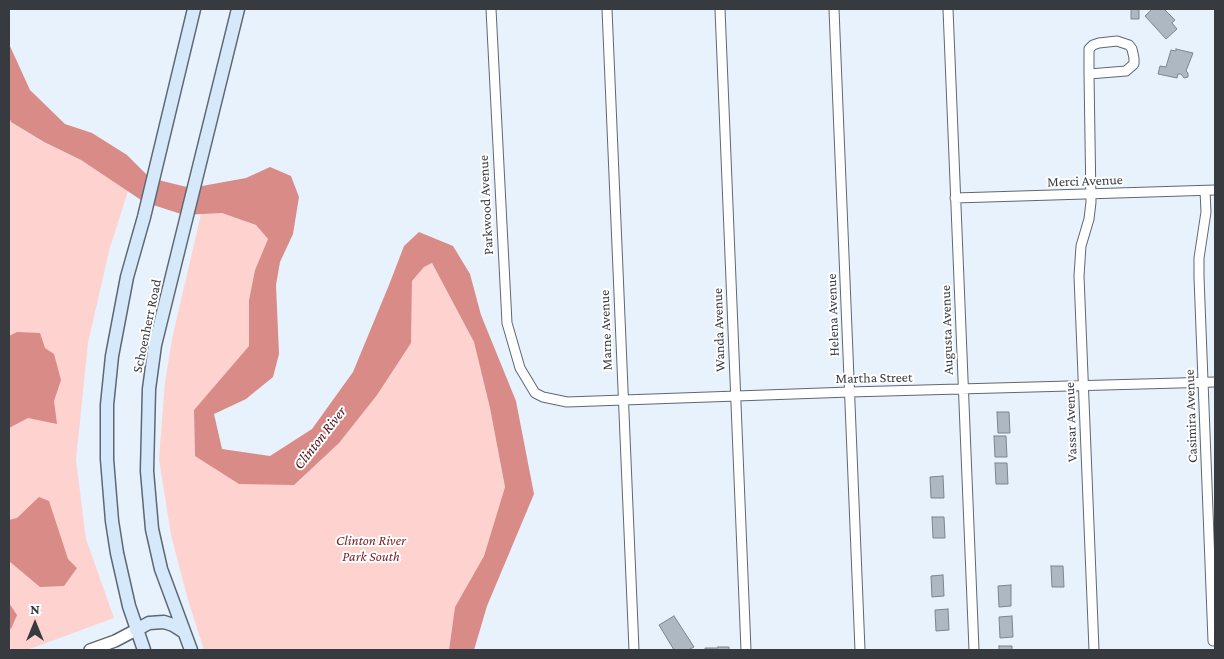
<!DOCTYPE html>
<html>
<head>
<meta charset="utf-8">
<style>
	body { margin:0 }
	#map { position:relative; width:1224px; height:659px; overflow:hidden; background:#e7f2fd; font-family:"Crimson Pro",serif }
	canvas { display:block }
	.frame { position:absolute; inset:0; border:10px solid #373b40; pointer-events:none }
	.north { position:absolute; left:10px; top:599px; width:50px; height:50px; -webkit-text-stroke:4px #fff; paint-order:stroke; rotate:0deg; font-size:14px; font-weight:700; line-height:20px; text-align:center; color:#373b40 }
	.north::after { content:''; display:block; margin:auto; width:18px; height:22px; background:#373b40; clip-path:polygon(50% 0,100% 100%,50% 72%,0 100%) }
</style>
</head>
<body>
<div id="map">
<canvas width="1224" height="659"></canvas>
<div class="frame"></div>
<div class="north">N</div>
</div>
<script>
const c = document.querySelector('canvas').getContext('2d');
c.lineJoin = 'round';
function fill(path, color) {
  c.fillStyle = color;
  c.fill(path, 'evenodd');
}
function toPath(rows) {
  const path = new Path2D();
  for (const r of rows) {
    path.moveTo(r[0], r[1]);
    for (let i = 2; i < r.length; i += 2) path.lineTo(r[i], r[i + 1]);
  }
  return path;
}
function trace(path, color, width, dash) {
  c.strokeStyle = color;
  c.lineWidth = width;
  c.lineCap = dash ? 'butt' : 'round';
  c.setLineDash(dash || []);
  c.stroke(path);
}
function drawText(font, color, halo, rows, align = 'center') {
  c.font = font + ' "Crimson Pro",serif';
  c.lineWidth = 4;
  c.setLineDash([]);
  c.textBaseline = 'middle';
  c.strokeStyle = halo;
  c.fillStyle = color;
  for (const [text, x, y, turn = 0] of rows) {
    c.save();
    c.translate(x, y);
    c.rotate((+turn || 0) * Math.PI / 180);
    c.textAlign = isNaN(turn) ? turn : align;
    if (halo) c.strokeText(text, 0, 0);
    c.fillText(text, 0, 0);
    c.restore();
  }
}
fill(toPath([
	[9,117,11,122,43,142,81,160,128,191,109,251,88,343,76,460,86,539,114,618,27,650,9,650],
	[222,213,256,225,268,239,255,270,249,300,249,346,194,410,195,456,294,485,411,343,412,281,424,267,432,263,474,342,490,408,505,487,484,556,455,607,449,650,204,650,188,600,171,535,159,459,165,382,172,339,201,214]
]), '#fed2cf');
fill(toPath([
	[9,44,30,90,65,124,92,133,127,155,150,178,191,188,246,178,270,167,291,176,299,197,293,234,280,262,276,285,279,354,273,377,246,399,214,414,222,449,270,456,312,429,353,372,389,285,404,246,419,232,453,246,470,274,481,315,516,401,534,494,487,606,474,650,449,650,455,607,484,556,505,487,490,408,474,342,432,263,424,267,412,281,411,343,377,395,339,443,294,485,239,484,195,456,194,410,249,346,249,300,255,270,268,239,256,225,222,213,184,215,144,202,81,160,44,142,11,122,9,117],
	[17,332,40,333,45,348,54,354,61,380,54,401,57,424,28,418,9,428,9,336],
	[39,497,49,501,68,559,77,568,64,586,40,587,9,561,9,520,17,518],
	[9,603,17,615,11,629,9,628]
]), '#d98b88');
const building = toPath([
	[1131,9,1139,9,1139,19,1131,19,1131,9],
	[1152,9,1164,9,1175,20,1172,23,1177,29,1166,39,1145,16,1152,9],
	[1176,49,1193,53,1186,71,1188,73,1188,77,1184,78,1181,74,1178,74,1177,78,1158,74,1160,66,1166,67,1171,50,1176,51,1176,49],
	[997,412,1009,412,1010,433,998,433,997,412],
	[994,436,1006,436,1007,457,995,457,994,436],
	[995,463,1007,463,1008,484,996,484,995,463],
	[943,476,944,498,931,498,930,477,943,476],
	[932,517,944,517,945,538,933,538,932,517],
	[1051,566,1063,566,1064,587,1052,587,1051,566],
	[943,575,944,596,932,597,931,576,943,575],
	[1011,585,1011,606,999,607,998,586,1011,585],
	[948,609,949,630,936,631,935,610,948,609],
	[674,616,694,647,688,650,674,650,659,625,674,616],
	[1012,616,1013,637,1000,638,999,617,1012,616],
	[999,646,1012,646,1012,650,999,650,999,646],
	[718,647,729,647,729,650,705,650,705,648,718,648,718,647]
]);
fill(building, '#adb8c2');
trace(building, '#7c858f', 1);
const minor = toPath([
	[491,9,507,323,520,368,535,393,543,397,567,402,850,392,1215,382],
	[607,9,634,650],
	[720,9,746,650],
	[834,9,860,650],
	[948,9,974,650],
	[1089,74,1089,49,1093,45,1099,43,1117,41,1129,45,1132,49,1134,58,1134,64,1126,71,1089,74,1091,202,1089,219,1081,246,1079,276,1094,650],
	[1205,191,1206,212,1199,258,1199,277,1213,641],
	[955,198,1215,190]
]);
const tertiary = toPath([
	[90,650,115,641,136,630]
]);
const secondary = toPath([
	[136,630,149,623,164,622,173,625,184,632],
	[144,650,129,606,117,553,112,521,107,459,107,405,112,356,127,277,144,217,194,9],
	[191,650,161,569,152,529,147,471,149,389,155,345,238,9]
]);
trace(minor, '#5f6872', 11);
trace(tertiary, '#5f6872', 14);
trace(secondary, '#5f6872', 15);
trace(minor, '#fff', 9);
trace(tertiary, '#fff', 11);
trace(secondary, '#d6e9fb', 12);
drawText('14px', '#373b40', '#fff', [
	["Merci Avenue",1085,181,-2],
	["Parkwood Avenue",486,205,-93],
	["Helena Avenue",833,315,-92],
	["Schoenherr Road",147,326,-78],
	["Marne Avenue",606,330,-92],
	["Wanda Avenue",719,330,-92],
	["Augusta Avenue",947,330,-92],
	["Martha Street",874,378,-1],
	["Casimira Avenue",1191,416,-92],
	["Vassar Avenue",1071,422,-92]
]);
drawText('italic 14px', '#7d2127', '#fff', [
	["Clinton River",371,541],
	["Park South",371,557]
]);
drawText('italic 15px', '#500910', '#fff', [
	["Clinton River",320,438,-52]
]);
</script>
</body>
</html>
